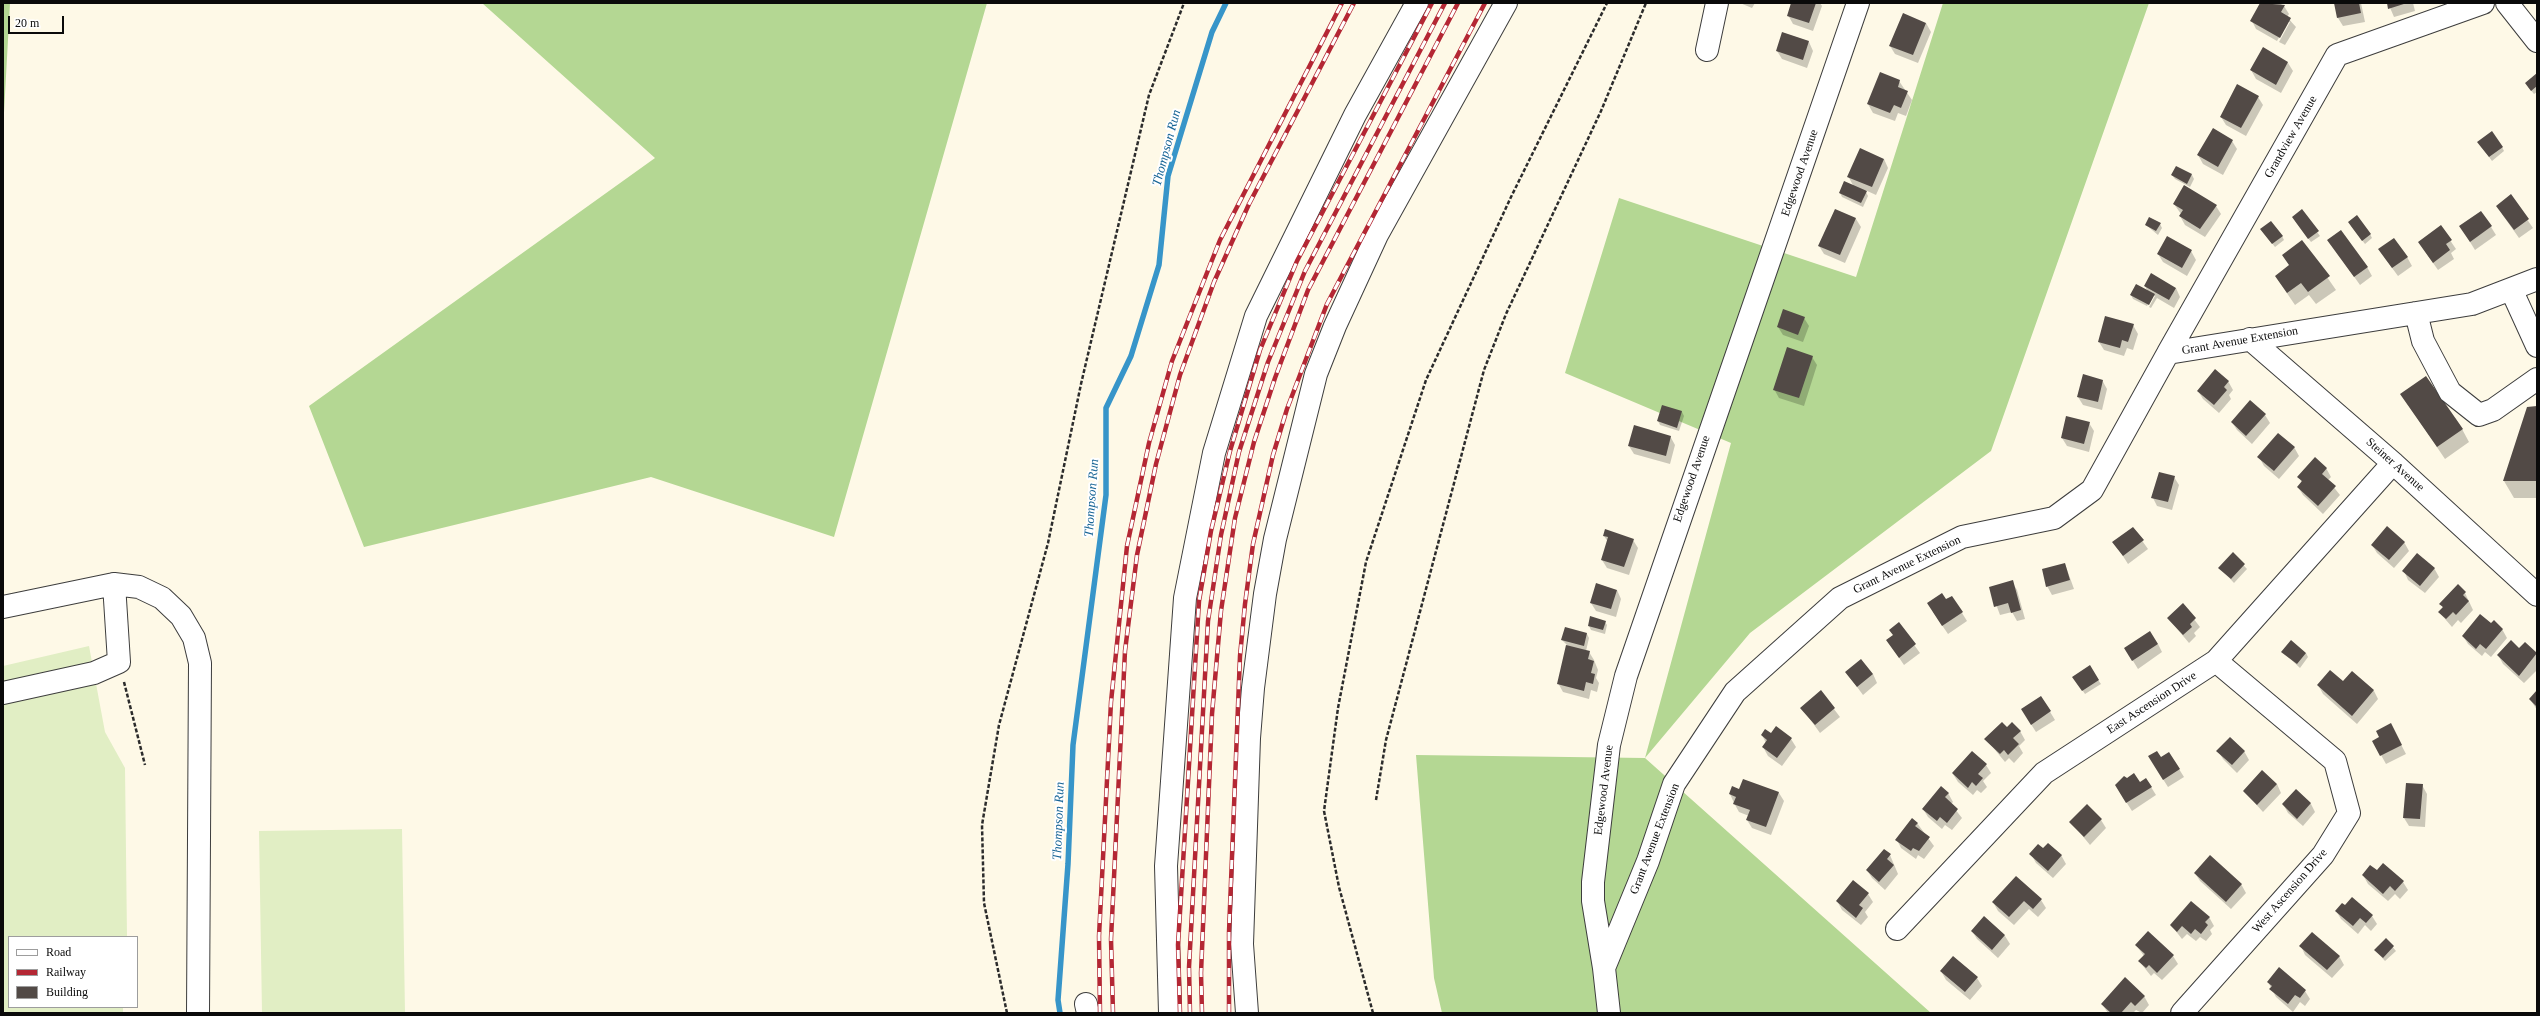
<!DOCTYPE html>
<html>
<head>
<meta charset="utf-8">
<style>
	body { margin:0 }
	#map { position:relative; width:2540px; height:1016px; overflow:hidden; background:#fef9e7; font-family:"Times New Roman",serif }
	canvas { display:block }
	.frame { position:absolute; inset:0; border:4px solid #0a0a0a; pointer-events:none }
	.legend { position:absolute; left:8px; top:936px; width:130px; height:72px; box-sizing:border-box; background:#fff; border:1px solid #9d9d9d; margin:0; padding:5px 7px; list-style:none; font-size:12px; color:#0a0a0a }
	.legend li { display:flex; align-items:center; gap:8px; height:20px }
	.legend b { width:20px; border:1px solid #9d9d9d }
	.scale { position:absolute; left:8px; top:16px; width:56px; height:18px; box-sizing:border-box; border:2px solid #0a0a0a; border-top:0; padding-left:5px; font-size:12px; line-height:14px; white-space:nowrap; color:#0a0a0a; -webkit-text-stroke:3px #fff; paint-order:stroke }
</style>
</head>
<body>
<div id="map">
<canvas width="2540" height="1016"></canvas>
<div class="frame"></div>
<ul class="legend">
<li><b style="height:5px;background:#fff"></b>Road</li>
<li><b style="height:5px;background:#b42734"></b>Railway</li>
<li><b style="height:11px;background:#524a46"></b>Building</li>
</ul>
<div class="scale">20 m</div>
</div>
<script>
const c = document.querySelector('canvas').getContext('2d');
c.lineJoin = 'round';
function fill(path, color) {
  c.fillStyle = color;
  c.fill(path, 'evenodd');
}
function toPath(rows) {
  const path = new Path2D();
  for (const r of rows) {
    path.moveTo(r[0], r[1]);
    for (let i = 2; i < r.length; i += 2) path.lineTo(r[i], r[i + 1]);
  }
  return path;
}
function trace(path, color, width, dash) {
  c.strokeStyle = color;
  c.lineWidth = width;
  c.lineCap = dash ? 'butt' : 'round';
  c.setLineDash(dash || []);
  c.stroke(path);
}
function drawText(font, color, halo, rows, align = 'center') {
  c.font = font + ' "Times New Roman",serif';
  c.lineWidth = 4;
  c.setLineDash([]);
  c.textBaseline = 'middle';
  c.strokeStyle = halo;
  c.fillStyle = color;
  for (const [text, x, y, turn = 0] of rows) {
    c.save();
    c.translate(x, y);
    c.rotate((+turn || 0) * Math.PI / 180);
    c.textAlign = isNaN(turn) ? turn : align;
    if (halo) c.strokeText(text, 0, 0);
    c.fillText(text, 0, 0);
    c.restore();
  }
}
fill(toPath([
	[3,3,10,3,3,131],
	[482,3,987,3,834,537,651,477,364,547,309,406,655,158],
	[1943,3,2149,3,1991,451,1750,633,1645,758,1931,1013,1442,1013,1434,978,1416,755,1645,758,1731,443,1565,373,1619,198,1856,277]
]), '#b4d793');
fill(toPath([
	[89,646,105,732,125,768,127,937,9,937,9,1007,123,1007,123,1013,3,1013,3,666],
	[402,829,405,1013,262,1013,259,831]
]), '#e1eec4');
fill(toPath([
	[1740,3,1755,3,1752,8],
	[1792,3,1820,3,1822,6,1813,31,1793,24,1788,15],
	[2261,3,2279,3,2284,6,2289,14,2287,17,2296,27,2285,45,2279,42,2290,22,2288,22,2277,41,2256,29,2252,21],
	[2335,3,2361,3,2365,22,2343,26,2338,18],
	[2388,3,2413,3,2415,11,2394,17],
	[1926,23,1931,32,1918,63,1895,54,1890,46],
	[1809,42,1813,51,1807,68,1782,59,1777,51],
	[2263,49,2288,63,2293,71,2281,93,2256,79,2251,70],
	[2537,74,2537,92,2534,94,2528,87],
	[1899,81,1912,100,1906,116,1898,113,1895,121,1873,113,1868,104],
	[2258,97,2263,105,2246,136,2226,125,2221,117],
	[2232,141,2237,149,2223,175,2203,164,2198,155],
	[2481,146,2502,147,2504,151,2492,161],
	[1884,159,1888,168,1876,195,1865,190,1868,196,1863,207,1842,197,1840,193,1854,187,1848,176],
	[2177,167,2192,175,2194,179,2190,187,2175,179,2172,175],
	[2511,196,2533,228,2519,238,2502,214],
	[2174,204,2216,206,2221,214,2205,237,2185,225,2180,216,2181,214],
	[1835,210,1856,219,1861,227,1845,263,1824,254,1819,246],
	[2302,211,2320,236,2311,242,2295,221],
	[2160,224,2162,228,2158,235,2146,225],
	[2351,226,2370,234,2372,238,2365,244],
	[2460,226,2491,227,2496,235,2475,250],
	[2441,227,2456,249,2451,253,2454,259,2438,270,2424,250],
	[2264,233,2282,236,2284,240,2275,247],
	[2328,240,2367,267,2372,276,2360,285],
	[2302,241,2336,290,2316,304,2309,295,2295,305,2276,277,2290,266,2283,255],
	[2191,251,2196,260,2187,276,2163,262,2158,254],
	[2384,257,2407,257,2412,266,2398,276],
	[2145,286,2176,288,2180,297,2174,308,2157,298,2151,308,2149,307,2155,296,2153,296,2147,306,2133,299,2131,295,2148,292],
	[1804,318,1809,326,1803,342,1783,335,1778,327],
	[2133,325,2138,334,2133,350,2127,348,2124,356,2104,350,2099,342],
	[1812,357,1817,365,1804,406,1779,398,1774,389],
	[2102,380,2107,389,2102,410,2083,405,2078,397],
	[2228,381,2233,390,2229,395,2231,399,2219,413,2203,399,2198,391],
	[2401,394,2462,429,2469,442,2445,459],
	[1662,406,1682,412,1684,416,1679,431,1660,425,1658,421],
	[2537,407,2537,498,2514,498,2504,481],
	[2265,415,2270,423,2252,444,2237,430,2232,422],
	[2089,423,2094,431,2089,452,2067,446,2062,438],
	[1670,436,1675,445,1670,464,1634,454,1629,446],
	[2294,447,2299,456,2279,479,2264,466,2259,457],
	[2326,468,2331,477,2328,480,2340,495,2323,514,2303,495,2298,487,2302,483,2299,477],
	[2174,477,2179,485,2172,510,2157,506,2153,498],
	[2133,528,2148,549,2128,564,2114,542],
	[1604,536,1633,540,1638,548,1629,575,1607,568,1602,560,1608,542],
	[2404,542,2409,551,2394,568,2377,553,2372,545],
	[2233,554,2247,569,2234,583,2220,568],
	[2065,564,2074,589,2052,595,2047,586],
	[2434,568,2439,577,2425,593,2408,580,2404,571],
	[2012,582,2017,590,2025,619,2017,621,2012,612,2000,615,1990,588],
	[1617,590,1621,599,1616,617,1596,611,1591,603],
	[2465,593,2473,610,2461,623,2458,620,2452,627,2439,612,2443,608,2441,604],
	[1952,597,1967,621,1948,634,1933,612],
	[2183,605,2200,627,2194,633,2196,636,2189,643,2168,618],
	[1605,622,1607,625,1605,634,1591,630,1589,626],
	[1899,624,1920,653,1904,665,1887,640,1894,635],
	[1565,628,1587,634,1589,638,1586,651,1589,652,1594,660,1598,670,1596,678,1599,683,1597,692,1591,690,1589,699,1563,692,1558,683,1567,645,1562,640],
	[2502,629,2507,638,2491,657,2485,652,2482,656,2468,644,2463,636],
	[2525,643,2537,655,2537,670,2524,683,2503,664,2498,655,2519,649],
	[2158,644,2162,652,2138,669,2130,656],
	[2283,652,2306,653,2308,657,2300,668],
	[2089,667,2101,684,2085,694,2076,681],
	[1846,672,1873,674,1877,683,1863,695],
	[2352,672,2374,691,2378,699,2357,724,2323,694,2318,685,2343,683],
	[2537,691,2537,710,2530,699],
	[1821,692,1840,717,1820,733,1802,708],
	[2041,697,2055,720,2036,732,2027,718],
	[2007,729,2020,731,2025,740,2019,746,2023,753,2014,763,2009,758,2005,762,1986,739],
	[2395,733,2406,754,2386,764,2381,755],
	[1762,735,1791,739,1796,747,1782,766,1768,756,1763,747,1766,743],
	[2218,751,2244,751,2249,760,2237,773,2223,759],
	[2161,759,2179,769,2184,777,2168,787,2154,765],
	[1986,765,1991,773,1983,781,1987,787,1981,793,1977,790,1973,795,1958,782,1953,774],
	[1744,780,1779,793,1784,801,1771,835,1752,828,1747,820,1749,816,1739,812,1734,803,1730,794,1740,791],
	[2139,784,2151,787,2156,795,2132,811,2121,794],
	[2277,784,2281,793,2263,812,2244,791],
	[2422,785,2427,794,2425,827,2409,826,2404,818],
	[2296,790,2311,804,2315,812,2303,826,2288,813,2283,804],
	[1948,793,1953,802,1951,804,1962,818,1952,830,1945,825,1942,829,1928,817,1923,809],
	[2101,820,2106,828,2090,845,2071,822],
	[1917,823,1934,846,1924,859,1918,855,1916,859,1901,848,1897,840],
	[2043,850,2061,855,2066,864,2053,878,2036,863,2031,854],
	[1890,855,1898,874,1885,890,1872,878,1867,870],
	[2377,872,2403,882,2408,890,2400,899,2395,894,2388,901,2368,884,2363,875],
	[2195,873,2241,884,2246,893,2231,909,2200,881],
	[1868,894,1873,902,1865,912,1868,917,1861,925,1842,910,1837,901],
	[2041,900,2046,908,2038,917,2029,909,2014,925,1998,911,1993,902],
	[2336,911,2372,916,2377,924,2371,931,2365,925,2358,934,2341,919],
	[1984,917,2005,936,2010,944,1998,958,1977,939,1972,931],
	[2209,917,2214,926,2210,930,2212,934,2206,941,2200,937,2196,941,2187,934,2182,939,2171,925],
	[2386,939,2396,951,2385,961,2375,950],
	[2136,945,2173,956,2178,964,2162,980,2154,973,2151,976,2139,961,2144,956],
	[2301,946,2339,956,2344,965,2332,978,2305,955],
	[1941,971,1977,978,1982,986,1970,1000,1946,980],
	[2268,982,2305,991,2310,999,2305,1006,2300,1002,2293,1012,2276,997],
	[2144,996,2149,1005,2142,1013,2136,1010,2133,1013,2108,1013,2102,1004]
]), '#0003');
trace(toPath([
	[1060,1013,1058,1000,1068,864,1073,745,1106,495,1106,408,1131,356,1159,265,1168,176,1212,32,1226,3]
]), '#3795c9', 5.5);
fill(toPath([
	[1791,3,1816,3,1809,23,1787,16],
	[2260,3,2285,5,2281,12,2291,18,2280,38,2250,21],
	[2334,3,2359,3,2361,13,2337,18],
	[2387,3,2407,3,2388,9],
	[1903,13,1926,23,1913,55,1889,46],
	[1782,32,1809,41,1803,60,1776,51],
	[2263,47,2288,62,2276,85,2250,70],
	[1880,72,1900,80,1898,87,1908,91,1901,108,1894,105,1890,113,1867,104],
	[2537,73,2537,86,2531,91,2525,83],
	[2237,84,2259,96,2241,128,2220,117],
	[2213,128,2233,140,2218,167,2197,155],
	[2492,131,2503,147,2489,157,2477,142],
	[1860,148,1884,159,1872,187,1847,177],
	[2176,166,2192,174,2187,184,2171,175],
	[1844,181,1867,191,1861,203,1839,193],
	[2184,185,2217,205,2200,229,2179,216,2183,210,2173,204],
	[2511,194,2529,219,2514,230,2496,206],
	[1835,209,1856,218,1840,255,1818,246],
	[2302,209,2319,231,2308,239,2292,217],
	[2481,211,2492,226,2470,242,2459,226],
	[2357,215,2371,234,2362,241,2348,222],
	[2149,217,2161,223,2156,231,2145,225],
	[2271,221,2283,236,2272,244,2260,229],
	[2441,225,2452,240,2446,244,2450,250,2433,263,2418,242],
	[2341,230,2368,267,2354,277,2327,240],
	[2167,236,2192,250,2182,268,2157,254],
	[2394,238,2408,257,2392,268,2378,249],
	[2302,240,2330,276,2308,292,2301,283,2287,293,2275,276,2289,265,2282,255],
	[2151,273,2176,288,2169,300,2144,286],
	[2136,284,2155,294,2149,305,2130,295],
	[1783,309,1805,317,1798,335,1777,327],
	[2105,316,2134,324,2128,342,2122,340,2120,348,2098,342],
	[1787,347,1813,356,1799,398,1773,390],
	[2215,369,2229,381,2224,387,2227,390,2214,405,2197,391],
	[2083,374,2103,380,2098,402,2077,397],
	[2426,376,2463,429,2437,447,2400,394],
	[2250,400,2266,414,2246,436,2231,422],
	[1662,405,1682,411,1677,428,1657,421],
	[2537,406,2537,481,2503,481,2527,407],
	[2066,416,2090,422,2084,444,2061,438],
	[1634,425,1671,436,1666,456,1628,446],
	[2278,433,2295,447,2274,471,2257,457],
	[2315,457,2327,468,2322,474,2336,486,2318,506,2297,487,2302,481,2297,477],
	[2159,472,2175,476,2168,502,2151,498],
	[2387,526,2405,542,2389,560,2371,545],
	[2133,527,2144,540,2123,556,2112,542],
	[1605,529,1634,539,1624,567,1601,560,1608,537,1603,536],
	[2233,552,2245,564,2231,579,2218,568],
	[2417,553,2435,568,2420,586,2402,571],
	[2065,563,2070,580,2046,587,2042,569],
	[2013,580,2021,610,2011,613,2008,603,1994,607,1989,587],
	[1596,583,1617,590,1611,609,1590,603],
	[2458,584,2466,592,2463,595,2469,601,2456,615,2453,612,2446,619,2438,612,2443,607,2439,604],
	[1942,593,1946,599,1952,596,1963,612,1942,626,1927,603],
	[2183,603,2196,618,2190,624,2192,627,2183,635,2167,618],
	[2480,614,2491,623,2494,620,2503,629,2486,649,2480,644,2476,649,2462,636],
	[1590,616,1606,621,1603,630,1588,626],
	[1899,622,1916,644,1899,658,1886,640,1893,635,1889,630],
	[1565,627,1587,633,1584,646,1561,640],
	[2150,631,2158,644,2132,661,2124,648],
	[2291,640,2306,653,2297,664,2281,652],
	[2511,640,2519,648,2525,642,2537,653,2519,676,2497,655],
	[1566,645,1590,651,1588,659,1594,661,1591,673,1595,674,1593,684,1586,682,1584,691,1557,684],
	[1861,659,1873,674,1857,687,1845,672],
	[2090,665,2099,680,2082,691,2072,677],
	[2330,670,2343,681,2352,671,2374,690,2352,716,2317,685],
	[1821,690,1835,708,1815,725,1800,708],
	[2537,690,2537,707,2529,699],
	[2041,696,2051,711,2031,725,2021,709],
	[2002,722,2007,727,2012,722,2021,731,2013,738,2019,744,2008,755,2004,750,2000,754,1984,739],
	[2391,723,2402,745,2380,756,2372,741,2379,737,2376,731],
	[1776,726,1792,738,1777,758,1762,747,1767,740,1761,735,1765,729,1771,733],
	[2230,737,2245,751,2232,765,2216,751],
	[1972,751,1987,764,1978,774,1983,778,1976,786,1972,782,1968,788,1952,773],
	[2157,751,2161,757,2169,752,2180,769,2163,780,2148,756],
	[2262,770,2277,784,2257,805,2243,791],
	[2134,773,2140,782,2146,778,2152,787,2126,803,2115,785,2124,776,2127,778],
	[1743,779,1779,792,1766,827,1746,820,1750,810,1733,804,1736,797,1729,794,1732,786,1739,789],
	[2406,783,2423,784,2420,819,2403,818],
	[1941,786,1949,793,1945,797,1958,809,1947,823,1940,817,1937,821,1922,809],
	[2296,789,2311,803,2297,819,2282,804],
	[2087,804,2102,819,2084,837,2069,822],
	[1912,818,1918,823,1915,826,1930,837,1919,851,1913,848,1911,851,1895,840],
	[2048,843,2062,855,2048,871,2029,854,2038,844,2043,848],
	[1884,849,1891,854,1887,859,1894,865,1879,882,1866,870],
	[2210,855,2242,884,2226,902,2194,873],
	[2383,863,2404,881,2395,891,2390,886,2383,894,2362,875,2370,865,2377,870],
	[2016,876,2042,899,2033,909,2024,901,2009,917,1992,902],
	[1853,880,1869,893,1859,905,1863,908,1856,918,1836,901],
	[2352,897,2373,915,2366,923,2360,918,2353,926,2335,911,2342,903,2345,905],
	[2191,901,2210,917,2205,922,2208,925,2201,934,2195,929,2191,934,2182,926,2177,932,2170,925],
	[1984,916,2005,935,1992,950,1971,931],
	[2148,931,2174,955,2157,973,2149,965,2146,968,2138,961,2145,954,2135,945],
	[2312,932,2340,956,2327,970,2299,946],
	[2386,938,2394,946,2383,958,2374,950],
	[1953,956,1978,977,1965,992,1940,971],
	[2279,967,2306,990,2300,998,2295,995,2288,1004,2269,989,2272,986,2267,982],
	[2125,977,2145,996,2135,1006,2131,1002,2121,1013,2111,1013,2101,1004]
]), '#524a46');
const minor = toPath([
	[2507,3,2537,41],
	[1707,50,1717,3],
	[2511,289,2537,346],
	[2416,313,2423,341,2450,392,2479,415,2493,410,2537,379],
	[2250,339,2393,463,2537,595],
	[2168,353,2337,55,2483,3],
	[3,607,114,584,139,587,162,598,181,616,194,638,200,663,198,1013],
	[3,693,94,673,119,662,114,584],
	[1897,929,2044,773,2216,661,2393,463],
	[1604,968,1593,901,1593,882,1609,745,1626,676,1858,3],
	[1086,1004,1088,1013],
	[1170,1013,1166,866,1185,598,1214,453,1256,316,1355,115,1417,3],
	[1247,1013,1242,944,1249,738,1253,688,1265,594,1275,539,1316,374,1335,326,1377,235,1506,3],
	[1609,1013,1604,968,1648,861,1674,784,1735,692,1840,598,1962,537,2054,518,2092,490,2168,353,2472,304,2537,279],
	[2182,1013,2323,855,2349,813,2335,761,2216,661]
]);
trace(minor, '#3d3d3d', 24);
trace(toPath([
	[124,682,145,765],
	[1376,800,1386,740,1484,370,1506,314,1601,111,1646,3],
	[1007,1013,984,903,982,825,999,725,1048,543,1081,384,1149,95,1184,3],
	[1373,1013,1339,887,1324,811,1338,708,1366,562,1426,380,1511,197,1607,3]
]), '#2c2c2c', 2.5, [4, 2]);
trace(minor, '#fff', 22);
const rail = toPath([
	[1100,1013,1099,936,1111,702,1127,546,1149,443,1172,361,1220,240,1342,3],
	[1113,1013,1111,939,1125,651,1137,555,1156,464,1180,375,1214,282,1249,204,1354,3],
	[1180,1013,1178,945,1199,601,1211,531,1230,451,1260,350,1297,261,1432,3],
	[1190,1013,1189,967,1208,621,1221,535,1239,452,1268,362,1305,271,1445,3],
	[1202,1013,1201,973,1212,714,1221,611,1235,518,1254,442,1275,378,1308,290,1458,3],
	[1229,1013,1229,932,1240,656,1245,604,1253,544,1273,455,1287,409,1327,304,1485,3]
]);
trace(rail, '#b42734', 4.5);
trace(rail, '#fff', 3, [9]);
drawText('12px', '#0a0a0a', '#fff', [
	["Grandview Avenue",2291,137,-60],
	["Edgewood Avenue",1800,173,-71],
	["Grant Avenue Extension",2240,341,-10],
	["Steiner Avenue",2395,465,42],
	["Edgewood Avenue",1692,479,-71],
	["Grant Avenue Extension",1907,565,-26],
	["East Ascension Drive",2152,703,-33],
	["Edgewood Avenue",1604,790,-83],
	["Grant Avenue Extension",1655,839,-69],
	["West Ascension Drive",2290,891,-49]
]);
drawText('italic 13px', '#186596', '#fff', [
	["Thompson Run",1167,148,-75],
	["Thompson Run",1092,498,-86],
	["Thompson Run",1059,821,-88]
]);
</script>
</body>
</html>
